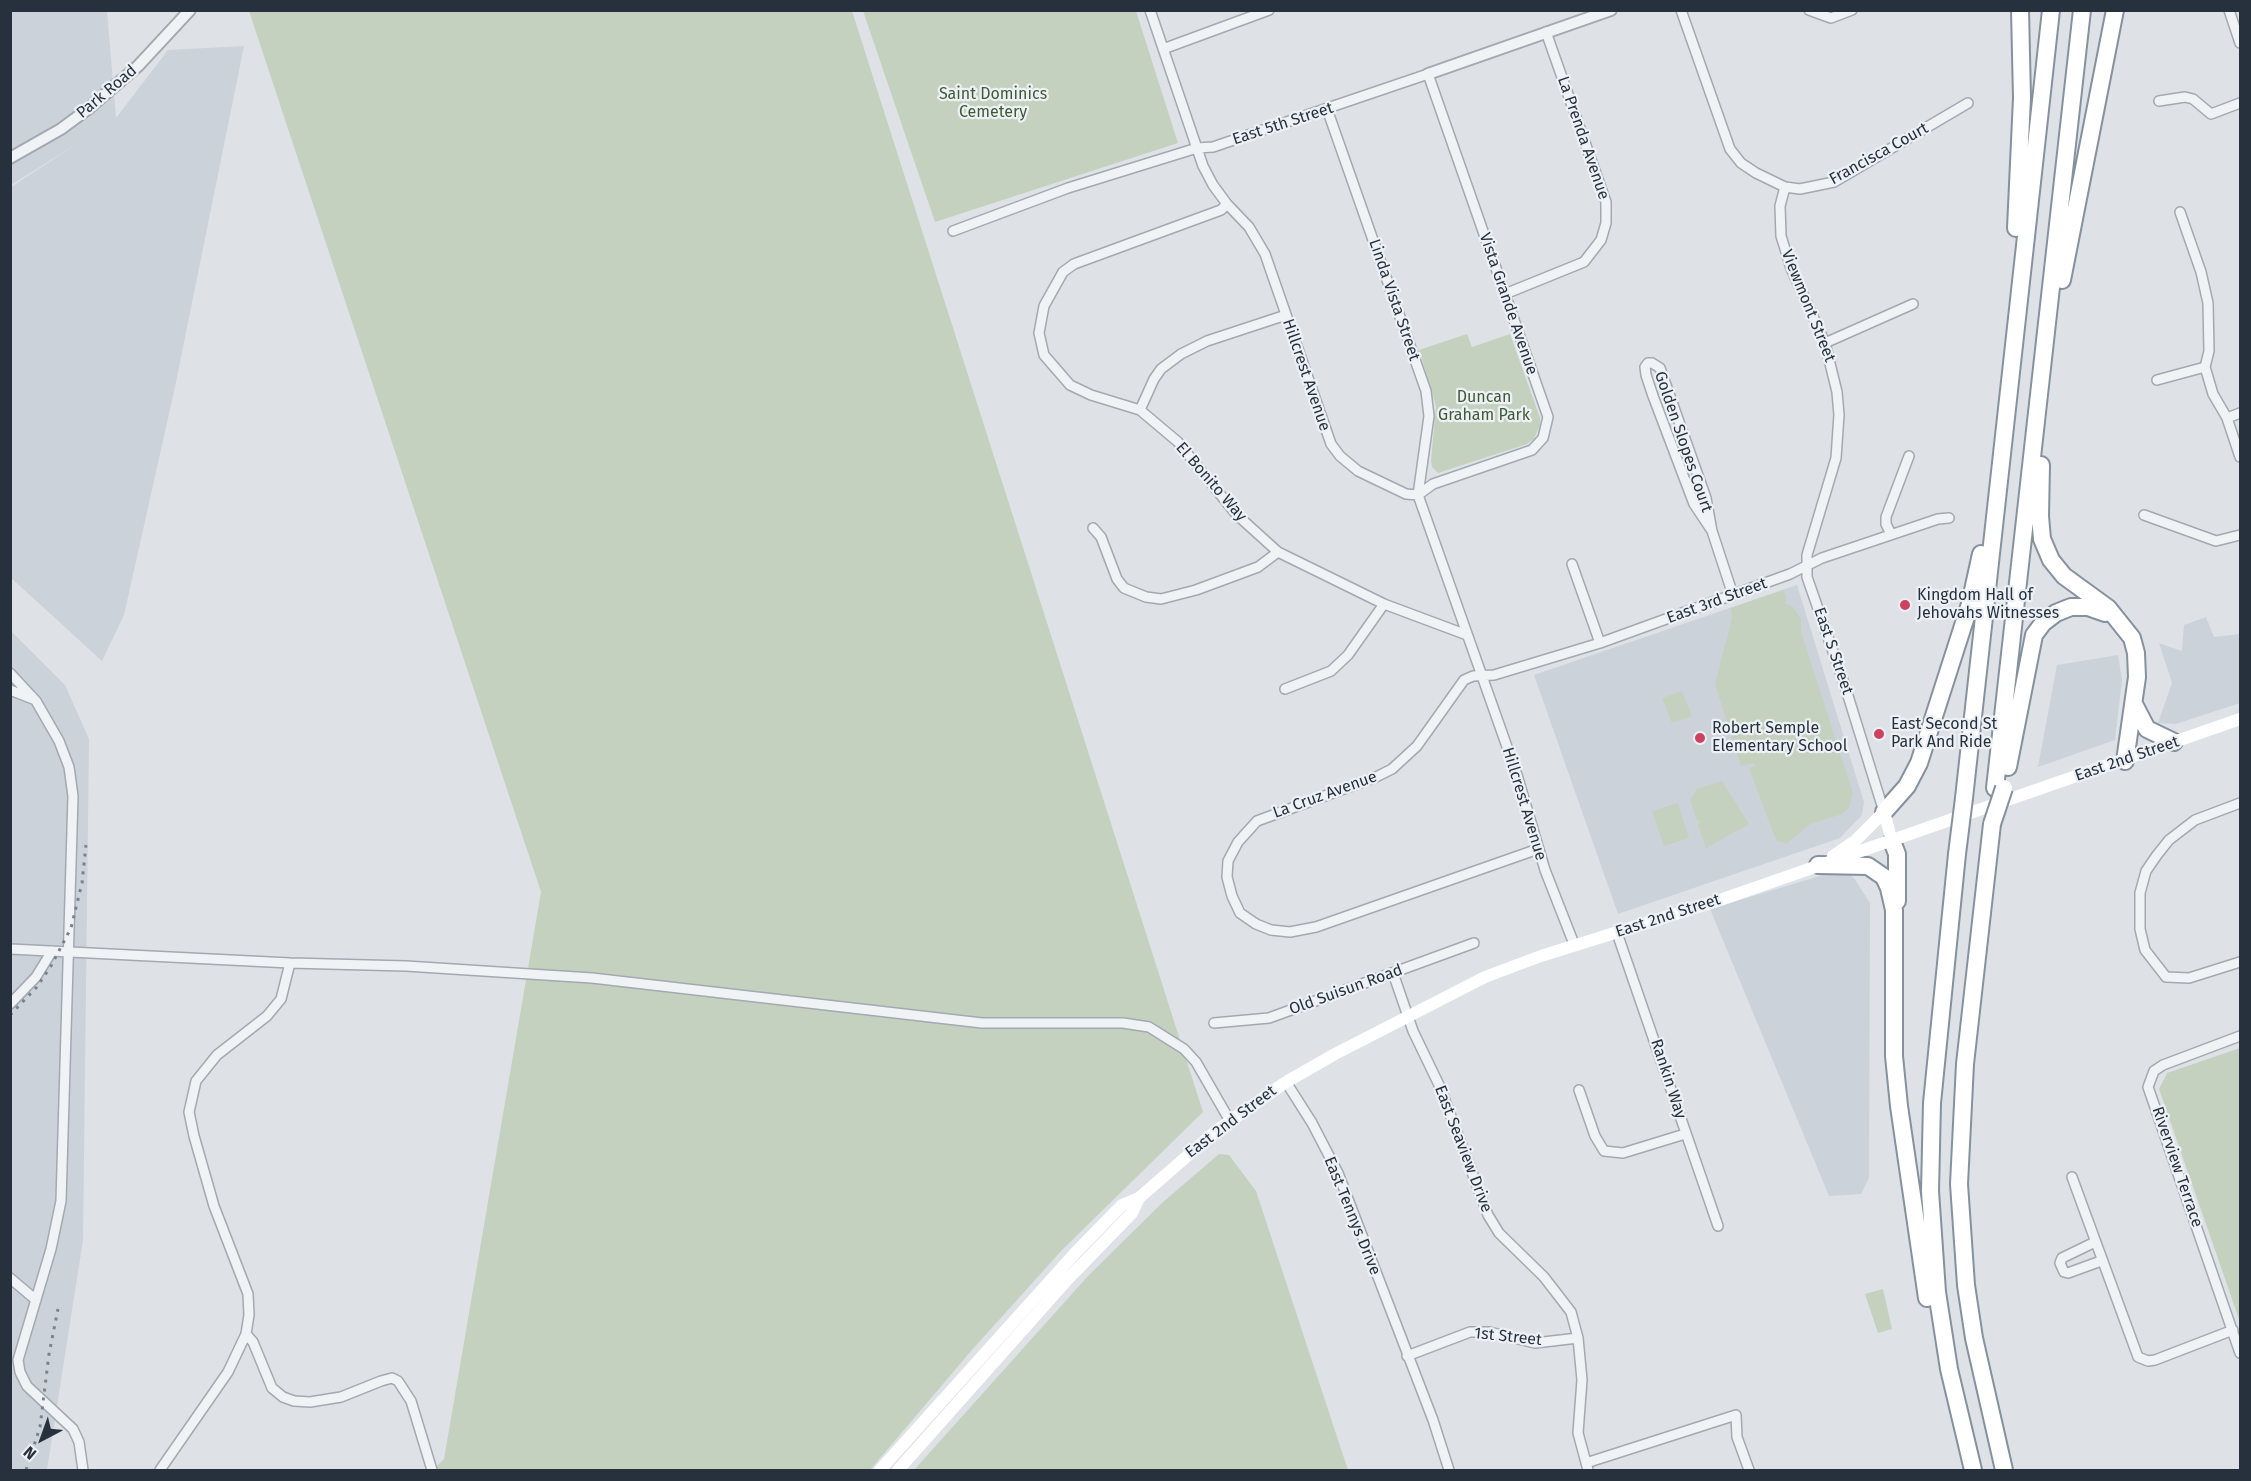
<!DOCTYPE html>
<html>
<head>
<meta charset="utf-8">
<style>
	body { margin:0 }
	#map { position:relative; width:2251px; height:1481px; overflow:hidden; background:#dee2e7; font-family:"Fira Sans",sans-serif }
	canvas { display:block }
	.frame { position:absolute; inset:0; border:12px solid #27313e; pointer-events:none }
	.north { position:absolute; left:12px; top:1409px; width:60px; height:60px; -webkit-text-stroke:4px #edf1f5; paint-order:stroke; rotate:221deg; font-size:16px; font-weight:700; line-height:24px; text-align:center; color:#27313e }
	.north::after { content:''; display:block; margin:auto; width:21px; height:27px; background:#27313e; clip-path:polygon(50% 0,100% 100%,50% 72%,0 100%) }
</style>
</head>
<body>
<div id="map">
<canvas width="2251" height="1481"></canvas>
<div class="frame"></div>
<div class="north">N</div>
</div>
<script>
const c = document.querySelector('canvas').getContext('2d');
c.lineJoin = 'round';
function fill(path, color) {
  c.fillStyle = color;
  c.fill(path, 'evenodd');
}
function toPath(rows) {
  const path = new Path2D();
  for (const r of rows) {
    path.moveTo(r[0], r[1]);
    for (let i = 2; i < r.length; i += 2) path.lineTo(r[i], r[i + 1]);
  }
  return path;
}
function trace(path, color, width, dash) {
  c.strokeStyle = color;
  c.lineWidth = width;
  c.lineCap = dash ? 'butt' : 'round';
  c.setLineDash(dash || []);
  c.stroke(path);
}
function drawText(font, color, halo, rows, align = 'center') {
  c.font = font + ' "Fira Sans",sans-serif';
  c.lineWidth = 4.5;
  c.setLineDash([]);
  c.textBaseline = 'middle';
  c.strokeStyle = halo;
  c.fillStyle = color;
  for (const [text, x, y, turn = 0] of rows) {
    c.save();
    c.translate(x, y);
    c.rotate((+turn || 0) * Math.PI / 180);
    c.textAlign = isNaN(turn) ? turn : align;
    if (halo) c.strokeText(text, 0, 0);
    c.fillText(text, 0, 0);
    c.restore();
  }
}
fill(toPath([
	[11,11,107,11,116,118,168,50,244,46,175,387,124,615,102,661,10,577,11,187,80,142,11,185],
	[1797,585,1864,802,1862,815,1840,838,1618,914,1534,675],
	[2206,617,2214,637,2240,634,2240,703,2176,724,2158,723,2172,683,2159,643,2182,651,2184,625],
	[10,630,65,685,89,739,83,1240,47,1470,10,1470],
	[2118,655,2122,680,2115,740,2038,767,2057,665],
	[1843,869,1854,878,1870,903,1869,1178,1861,1194,1829,1196,1710,909]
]), '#ccd2d9');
fill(toPath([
	[249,11,852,11,1203,1112,1062,1250,971,1351,870,1470,433,1470,444,1459,541,892],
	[863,11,1136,11,1178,143,935,222],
	[1467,334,1472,347,1510,334,1540,418,1540,425,1534,439,1527,444,1438,473,1432,467,1431,461,1436,406,1419,350],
	[1783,590,1787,598,1785,603,1793,607,1801,619,1801,632,1853,793,1849,808,1842,814,1810,824,1786,844,1777,841,1774,835,1749,768,1755,766,1754,763,1741,766,1715,684,1732,618,1731,608],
	[1682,691,1692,716,1672,723,1662,698],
	[1722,781,1749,824,1706,848,1698,825,1700,821,1697,820,1690,800,1697,789],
	[1678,803,1689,838,1664,846,1652,811],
	[2240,1048,2240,1322,2159,1089,2167,1073],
	[1219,1154,1229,1155,1256,1191,1348,1470,914,1470,1088,1276,1163,1202],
	[1883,1289,1892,1329,1878,1333,1865,1294]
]), '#c5d1bf');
const minor = toPath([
	[1150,10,1203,166,1213,185,1227,204,1249,227,1265,254,1331,444,1340,456,1358,471,1406,494,1418,495,1517,775,1545,870,1574,944],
	[1681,10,1730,149,1741,163,1756,173,1785,187,1800,189,1834,182,1968,103],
	[1809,10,1831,18,1852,10],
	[2229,10,2240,43],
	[1163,49,1269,10],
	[2159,101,2185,97,2193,99,2211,114,2240,103],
	[1327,109,1426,391,1429,416,1418,495],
	[1785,187,1780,206,1781,236,1791,268,1825,343,1837,392,1839,415,1836,458,1807,555,1807,577,1845,686,1884,812],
	[1227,204,1221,210,1074,264,1063,272,1044,306,1039,333,1044,355,1070,385,1091,395,1140,410,1178,442,1236,514,1278,552,1384,604,1467,635],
	[2180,212,2201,272,2208,303,2209,351,2205,367,2213,394,2227,418,2240,457],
	[953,231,1068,188,1197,148,1213,147,1428,74,1548,417,1543,438,1532,450,1433,484,1418,495],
	[1505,294,1584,262,1601,240,1606,223,1606,202,1546,32],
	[1825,343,1913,304],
	[2157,380,2205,367],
	[1140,410,1154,379,1161,369,1181,354,1207,341,1286,315],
	[2227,418,2240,413],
	[2144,515,2216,541,2240,535],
	[1093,528,1101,537,1117,579,1124,588,1146,597,1161,599,1196,590,1258,567,1278,552],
	[1712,531,1694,504,1653,396,1646,375,1645,367,1648,363,1652,363,1660,368,1706,498,1712,531,1733,595],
	[1891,534,1886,524,1886,517,1909,456],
	[1572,564,1600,643],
	[10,673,36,701,59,741,69,767,73,796,61,1201,51,1249,18,1360,20,1372,27,1386,73,1429,79,1442,83,1470],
	[1285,689,1331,671,1348,655,1384,604],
	[10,690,33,699],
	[2240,803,2195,820,2169,840,2157,855,2146,871,2140,893,2140,929,2145,950,2166,977,2189,978,2240,962],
	[1538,849,1316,927,1290,932,1271,930,1256,924,1240,913,1232,896,1227,877,1228,861,1238,842,1257,821,1376,777,1392,769,1417,746,1464,680,1473,676,1494,675,1600,643,1790,574,1822,558,1938,519,1949,518],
	[1617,933,1718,1226],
	[10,949,290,963,406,966,592,978,982,1023,1123,1023,1149,1027,1184,1049,1196,1062,1230,1121],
	[1393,973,1413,1031,1440,1087,1488,1215,1499,1233,1544,1277,1571,1312,1578,1338,1582,1380,1578,1433,1588,1470],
	[10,1004,36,977,52,951],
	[1214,1023,1269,1018,1474,943],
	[2240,1036,2163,1065,2154,1071,2148,1087,2240,1353],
	[1286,1082,1312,1123,1338,1173,1433,1420,1449,1470],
	[1579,1090,1595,1136,1604,1151,1623,1153,1685,1134],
	[2072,1177,2138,1357,2148,1361,2155,1360,2233,1330],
	[2095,1242,2062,1258,2060,1263,2064,1272,2068,1273,2101,1261],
	[10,1278,36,1300],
	[246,1334,253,1342,272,1388,283,1397,294,1401,310,1402,341,1397,381,1381,392,1378,398,1381,411,1401,432,1470],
	[1407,1356,1470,1332,1489,1332,1535,1343,1578,1338],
	[1586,1463,1736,1415,1737,1437,1749,1470],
	[160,1470,228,1372,246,1334,249,1315,248,1294,214,1206,194,1136,189,1112,196,1081,217,1055,267,1016,281,999,290,963]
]);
const tertiary = toPath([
	[1428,74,1611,10],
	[10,158,61,129,88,109,138,66,190,10]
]);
const motorway = toPath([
	[2016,228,2022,98,2020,10],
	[2062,280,2115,10],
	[2041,465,2040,516,2042,539,2051,560,2064,576,2108,608,2132,638,2136,653,2137,677,2125,761],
	[2134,704,2147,729,2174,742],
	[2008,767,2034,635,2043,623,2056,613,2071,607,2088,607,2105,613],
	[1995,788,2082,10],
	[1964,798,2051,10],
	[1884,812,1907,786,1919,763,1970,604,1981,554],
	[1992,824,1965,1064,1959,1184,1966,1285,1974,1338,2004,1470],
	[1892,841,1897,854,1897,901],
	[1957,854,1932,1103,1930,1191,1937,1292,1949,1369,1973,1470],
	[1818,865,1868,866,1884,877,1889,888,1894,910,1894,1056,1899,1106,1927,1298]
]);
trace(minor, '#a3a9b1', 12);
trace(tertiary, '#a3a9b1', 14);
trace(motorway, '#85919e', 20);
trace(minor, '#f0f3f6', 9);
trace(tertiary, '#f0f3f6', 10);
trace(toPath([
	[1884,812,1892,841],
	[1833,856,1855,841,1884,812],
	[880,1470,1077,1251,1122,1205,1139,1198],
	[898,1470,1067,1280,1132,1213,1139,1198,1216,1131,1286,1082,1335,1054,1485,977,1541,956,1720,900,2240,719]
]), '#fff', 12);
trace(motorway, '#fff', 16);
trace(toPath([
	[10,1015,36,988,51,966,71,928,82,883,86,845],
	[26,1470,40,1427,49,1354,58,1309]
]), '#778391', 3, [3, 6]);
const motorwayBridge = toPath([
	[1992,824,2004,788],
	[1957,854,1964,798]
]);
trace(motorwayBridge, '#85919e', 20, []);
trace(motorwayBridge, '#fff', 16);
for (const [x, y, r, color] of [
	[1905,605,6,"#cd4261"],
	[1879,734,6,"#cd4261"],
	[1700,738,6,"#cd4261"]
]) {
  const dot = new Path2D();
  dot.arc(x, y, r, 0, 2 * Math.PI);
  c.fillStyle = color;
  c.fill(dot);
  trace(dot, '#edf1f5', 2);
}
drawText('16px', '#27313e', '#edf1f5', [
	["Park Road",107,92,-40],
	["East 5th Street",1283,124,-18],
	["La Prenda Avenue",1583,138,71],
	["Francisca Court",1879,154,-29],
	["Linda Vista Street",1394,300,71],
	["Vista Grande Avenue",1508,304,71],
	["Viewmont Street",1808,306,68],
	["Hillcrest Avenue",1306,375,71],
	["Golden Slopes Court",1683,442,71],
	["El Bonito Way",1211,482,49],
	["East 3rd Street",1717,601,-20],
	["East S Street",1833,651,71],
	["East 2nd Street",2127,759,-19],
	["La Cruz Avenue",1325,795,-20],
	["Hillcrest Avenue",1524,804,73],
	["East 2nd Street",1668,916,-18],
	["Old Suisun Road",1346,990,-20],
	["Rankin Way",1668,1079,72],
	["East 2nd Street",1231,1122,-37],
	["East Seaview Drive",1463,1149,69],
	["Riverview Terrace",2177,1167,71],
	["East Tennys Drive",1352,1216,68],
	["1st Street",1508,1337,6]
]);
drawText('16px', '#3e5a34', '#edf1f5', [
	["Saint Dominics",993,95],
	["Cemetery",993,113],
	["Duncan",1484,398],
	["Graham Park",1484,416]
]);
drawText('16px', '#27313e', '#edf1f5', [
	["Kingdom Hall of",1917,596],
	["Jehovahs Witnesses",1917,614],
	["East Second St",1891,725],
	["Park And Ride",1891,743],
	["Robert Semple",1712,729],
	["Elementary School",1712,747]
], 'left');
</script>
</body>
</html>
